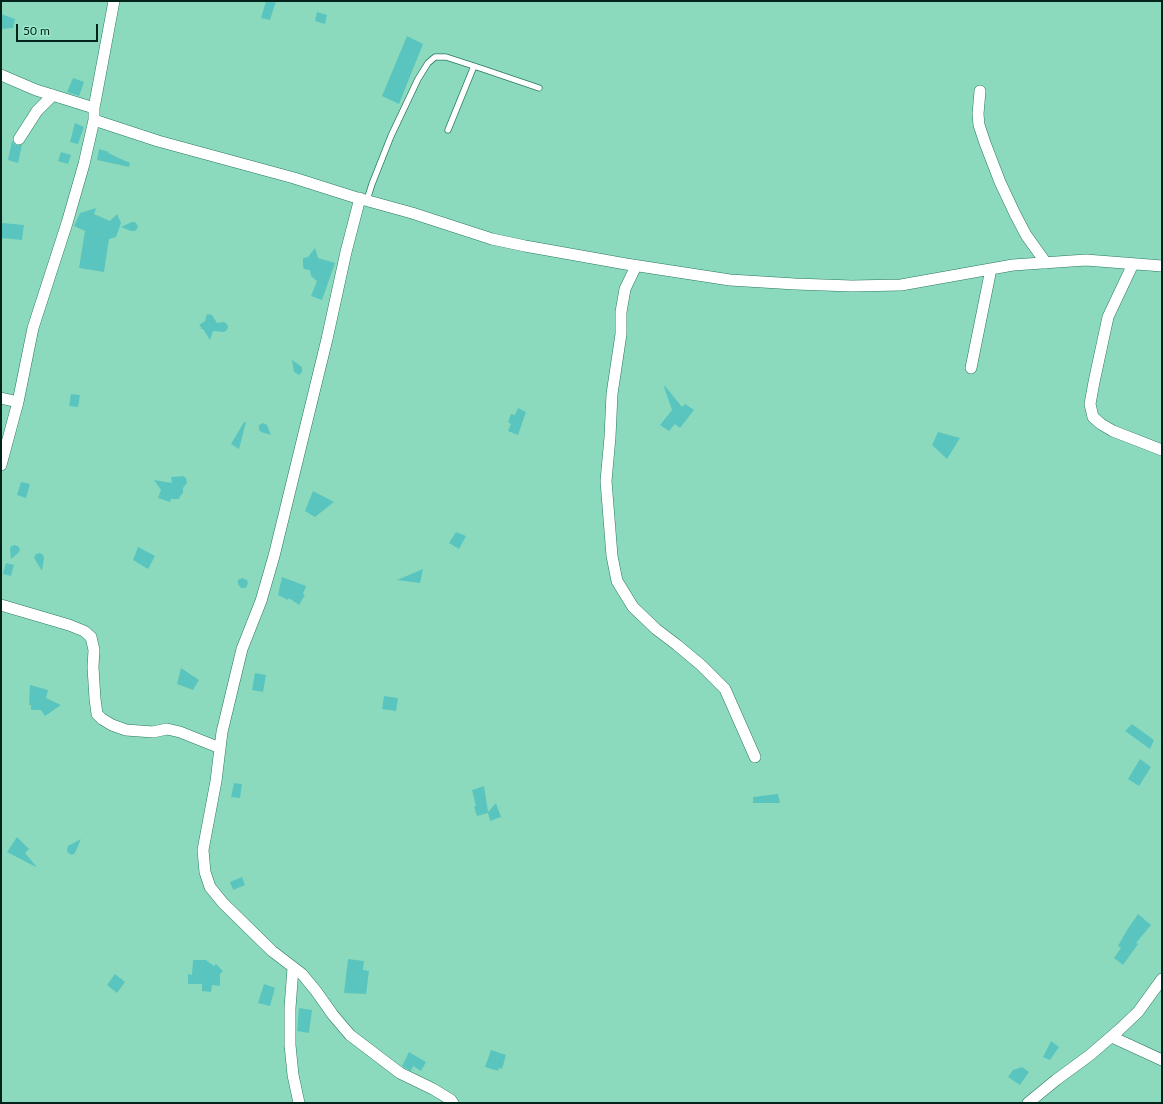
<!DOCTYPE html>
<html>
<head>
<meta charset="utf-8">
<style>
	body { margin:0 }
	#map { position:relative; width:1163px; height:1104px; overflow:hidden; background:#8cdabe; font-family:Lato,sans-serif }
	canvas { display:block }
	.frame { position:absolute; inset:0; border:2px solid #022319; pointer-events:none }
	.scale { position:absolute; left:16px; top:24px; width:82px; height:18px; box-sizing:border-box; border:2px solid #022319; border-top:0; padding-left:5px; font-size:12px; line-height:14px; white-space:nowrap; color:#022319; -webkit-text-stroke:3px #99e7cb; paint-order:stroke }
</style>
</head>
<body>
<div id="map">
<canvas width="1163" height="1104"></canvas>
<div class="frame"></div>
<div class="scale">50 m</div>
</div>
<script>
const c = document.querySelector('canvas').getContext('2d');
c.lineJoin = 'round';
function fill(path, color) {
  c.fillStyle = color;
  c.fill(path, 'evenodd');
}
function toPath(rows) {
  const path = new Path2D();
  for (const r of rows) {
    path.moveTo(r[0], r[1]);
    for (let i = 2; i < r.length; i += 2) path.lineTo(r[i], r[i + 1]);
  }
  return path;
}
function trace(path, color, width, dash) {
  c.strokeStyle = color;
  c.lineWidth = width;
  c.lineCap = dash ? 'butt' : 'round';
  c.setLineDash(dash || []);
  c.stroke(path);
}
fill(toPath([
	[266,1,276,1,270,20,261,18],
	[317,12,327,15,325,24,315,21],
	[1,14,15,19,13,28,1,29],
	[407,36,423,44,399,104,382,96],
	[73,78,84,82,79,96,67,92],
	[75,123,84,127,78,144,70,142],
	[12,141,16,145,22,145,18,163,8,160],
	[99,149,109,152,108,153,130,163,129,167,97,160],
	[61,152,71,155,68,164,58,161],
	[96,208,94,214,110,221,117,214,121,223,116,237,109,239,104,272,79,268,85,231,74,226,80,213],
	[132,222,135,222,138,226,137,229,135,231,131,231,121,227],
	[2,223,24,225,22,240,1,238],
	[315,248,318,258,335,263,322,300,311,296,317,281,311,276,310,270,304,269,303,266,303,258,308,257],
	[207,314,212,315,217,323,224,322,227,324,228,327,227,330,224,332,213,331,210,340,203,329,200,329,202,328,199,325,205,321],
	[292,360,302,367,302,372,299,375,294,372],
	[665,386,682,407,685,404,694,410,680,428,675,424,669,431,660,425,672,410,664,387],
	[71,394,80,395,78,407,69,406],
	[518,408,526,412,518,435,508,431,511,424,508,422,511,414,515,415],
	[244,422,246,422,239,449,231,444],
	[263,423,267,425,271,435,261,432,259,430,259,425],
	[938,432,960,438,947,459,932,445],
	[183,476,186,478,187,483,183,488,183,493,180,496,179,499,171,499,170,502,158,498,161,490,154,480,172,483,171,477],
	[21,482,30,484,26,498,17,495],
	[313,491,334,502,315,517,305,511],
	[456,532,466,536,459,549,449,543],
	[15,545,19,547,20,550,18,553,11,559,10,549,11,546],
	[138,547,155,556,148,569,133,560],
	[40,553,43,555,44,558,42,571,34,558,36,554],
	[6,563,14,565,11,576,3,574],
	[423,569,420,583,397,580],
	[282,577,306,586,303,594,305,595,299,605,289,598,288,600,278,595],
	[242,578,247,580,248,583,247,586,245,588,241,588,238,584,238,580],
	[181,668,199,680,193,690,177,684],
	[255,673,266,675,263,692,252,690],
	[30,685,48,690,46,698,61,705,45,716,41,710,31,710,31,705,29,705],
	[384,696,398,698,396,711,382,709],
	[1132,724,1154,740,1150,749,1125,731],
	[1140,759,1151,767,1139,786,1128,779],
	[234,783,242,784,240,798,231,797],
	[484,786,488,812,496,803,501,817,490,821,488,813,477,816,474,807,476,806,472,790],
	[778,794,780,803,753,803,753,797],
	[17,837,29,849,25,853,36,866,36,867,7,852],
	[81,839,75,853,72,855,68,853,67,851,68,846],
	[242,877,245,885,233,890,230,882],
	[1138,914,1151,925,1136,943,1138,944,1123,965,1114,958,1121,948,1118,946,1127,930],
	[348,959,364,961,363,970,369,971,366,994,344,993],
	[193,960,206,960,214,966,216,964,223,971,220,974,220,986,212,985,211,992,202,991,202,984,188,984,188,974,192,975],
	[115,974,125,982,117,993,107,985],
	[264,984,275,988,270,1006,258,1003],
	[299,1008,312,1010,309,1033,297,1031],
	[1051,1041,1059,1047,1050,1060,1043,1057],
	[491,1050,506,1055,502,1069,499,1068,498,1071,485,1067],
	[409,1052,426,1062,421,1071,413,1066,411,1071,402,1066],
	[1022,1067,1029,1072,1020,1085,1008,1077,1013,1070]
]), '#5ac5be');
const lane = toPath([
	[448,130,474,66],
	[367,200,372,184,391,136,418,79,428,63,435,57,446,57,480,68,539,88]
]);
const street = toPath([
	[1,75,36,90,94,108],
	[980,91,978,114,979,125,985,143,1000,182,1015,214,1026,235,1046,263],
	[94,120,158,141,294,178,354,197,412,213,492,239,525,246,626,264,730,280,795,284,852,286,901,285,1013,265,1086,260,1162,266],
	[19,139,37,111,53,95],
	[360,198,346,252,327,339,274,556,261,601,242,649,222,732,216,781,203,850,205,872,210,887,223,903,272,951,302,974,316,991,333,1015,350,1035,400,1073,433,1089,451,1100,453,1103],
	[1133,264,1108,317,1094,382,1090,404,1093,417,1101,424,1113,431,1162,450],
	[636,266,625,289,621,312,621,334,612,394,610,437,606,481,612,556,617,581,633,607,656,629,677,645,701,665,725,689,755,757],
	[971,368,991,269],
	[1,398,18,402],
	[1,465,18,402,33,328,67,223,84,164,94,120,94,108,114,1],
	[1,605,69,625,84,631,91,637,94,650,93,667,95,699,97,714,102,719,112,725,126,730,153,732,167,729,180,732,220,748],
	[293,968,290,1008,290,1045,293,1075,299,1103],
	[1112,1037,1162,1060],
	[1028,1103,1056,1080,1090,1055,1119,1030,1138,1012,1162,979]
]);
trace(lane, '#277860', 7);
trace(street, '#277860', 12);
trace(lane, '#fff', 5.5);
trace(street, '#fff', 11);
</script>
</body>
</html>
